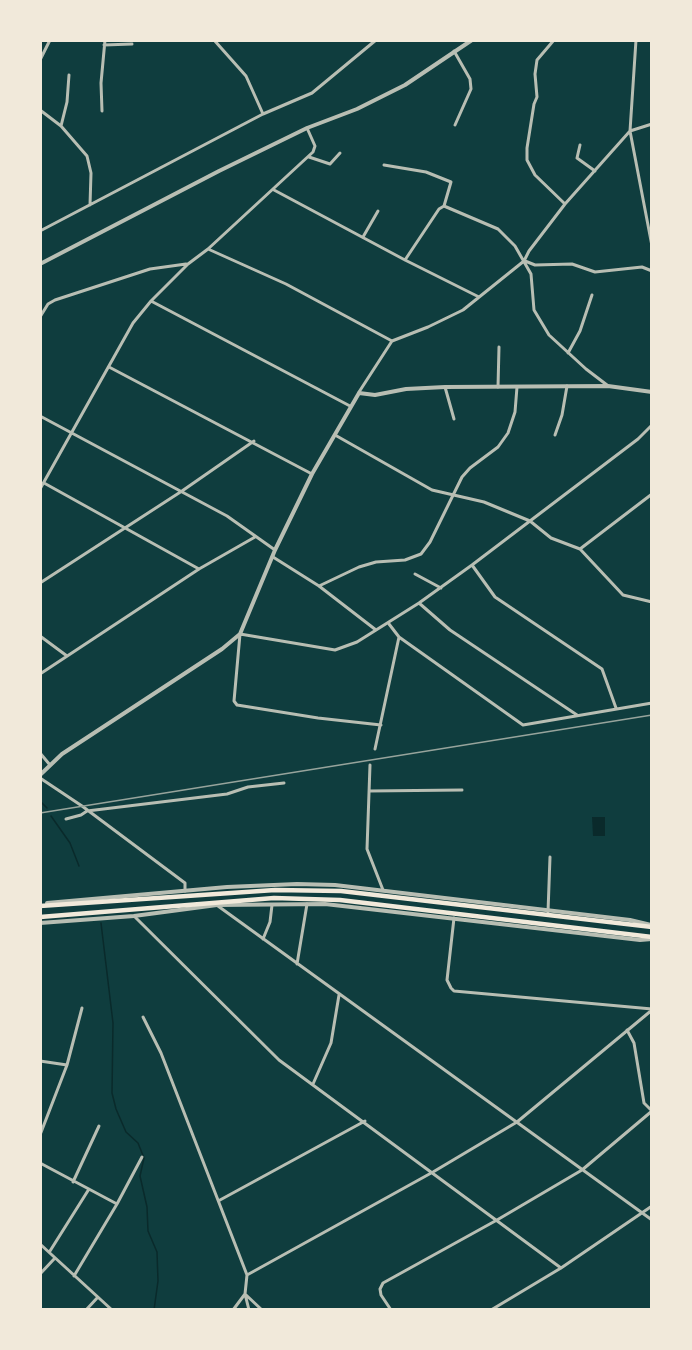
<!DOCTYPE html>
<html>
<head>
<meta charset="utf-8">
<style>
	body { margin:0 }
	#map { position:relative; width:692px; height:1350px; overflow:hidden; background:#0f3d3e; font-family:Mulish,sans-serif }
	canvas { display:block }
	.frame { position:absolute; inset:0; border:42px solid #f1e9da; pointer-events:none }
</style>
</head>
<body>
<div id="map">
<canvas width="692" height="1350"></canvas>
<div class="frame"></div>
</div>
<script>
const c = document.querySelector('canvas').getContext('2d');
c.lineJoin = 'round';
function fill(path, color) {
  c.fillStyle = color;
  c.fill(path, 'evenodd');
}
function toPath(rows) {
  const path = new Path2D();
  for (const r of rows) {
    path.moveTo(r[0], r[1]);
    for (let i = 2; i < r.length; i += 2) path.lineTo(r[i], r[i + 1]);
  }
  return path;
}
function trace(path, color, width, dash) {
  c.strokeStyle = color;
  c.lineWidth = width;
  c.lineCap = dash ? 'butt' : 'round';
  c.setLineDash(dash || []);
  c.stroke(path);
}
fill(toPath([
	[592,817,605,817,605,836,593,836]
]), '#0a2a2b');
trace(toPath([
	[40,801,47,808],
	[51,816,70,843,79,866],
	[101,923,113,1023,112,1093,116,1109,126,1132,138,1143,144,1158,140,1176,147,1207,148,1231,157,1252,158,1281,154,1310]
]), '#0a2a2b', 1.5);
trace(toPath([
	[214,40,246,76,263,114],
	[554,40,537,60,535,74,537,97,534,104,527,148,527,160,535,175,565,204],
	[636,40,630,131,652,246],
	[104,45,132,44],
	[454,51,470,79,471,89,455,125],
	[40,60,50,40],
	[40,110,61,126,87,156,91,173,90,205],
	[102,111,101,83,105,40],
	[61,126,67,102,69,75],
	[580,145,577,158,595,171],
	[309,157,330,164,340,153],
	[384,165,426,172,451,182,444,206],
	[274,190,405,260,479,297],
	[40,231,263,114,312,93,376,40],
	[363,237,378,211],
	[208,249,286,284,392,341,428,327,463,310,524,261,529,251,565,204,630,131,652,124],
	[405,260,439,209,444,206,498,229,515,246,531,274,534,310,549,335,586,369,607,385],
	[525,261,535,265,572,264,595,272,642,267,652,271],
	[151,301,350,406],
	[40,317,48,304,55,300,150,269,186,264],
	[568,353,580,331,592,295],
	[109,367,312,474],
	[445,387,454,419],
	[498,387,499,347],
	[359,392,392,341],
	[40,416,227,516,275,550],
	[335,435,432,490,484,502,530,521,551,538,580,549,623,595,652,602],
	[555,435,562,415,567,386],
	[44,483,199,569],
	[40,489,133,323,151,301,188,264,208,249,313,152,315,146,307,128],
	[580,549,652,494],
	[273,557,319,586,376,630],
	[472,565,495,597,602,669,616,708],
	[415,574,441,588],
	[40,583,182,491,254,441],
	[319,586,359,567,376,562,405,560,421,554,430,542,462,477,470,468,498,447,508,433,515,412,517,387],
	[419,603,450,630,577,715],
	[389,624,399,637,523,725,652,703],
	[40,636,67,656],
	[40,674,199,569,255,537],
	[381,725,318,718,237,705,234,701,240,634,335,650,357,642,419,603,472,565,638,439,652,425],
	[375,749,399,637],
	[40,753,50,765],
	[370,765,367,849,383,890],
	[40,778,82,806,185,883,185,891],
	[369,791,462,790],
	[66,819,81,815,87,811,227,794,248,787,284,783],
	[218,906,652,1220],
	[548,912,550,857],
	[134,916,279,1060,561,1268],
	[454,918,447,980,451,988,454,991,652,1009],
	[263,939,270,922,272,905],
	[297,964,307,904],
	[143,1017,161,1053,247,1275,245,1294,249,1310],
	[627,1030,634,1043,644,1103,652,1111],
	[40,1061,67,1065],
	[313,1084,331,1043,339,995],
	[40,1135,67,1065,82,1008],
	[40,1163,117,1204],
	[73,1182,99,1126],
	[220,1200,365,1121],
	[40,1244,112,1310],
	[50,1251,89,1189],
	[40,1274,55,1258],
	[247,1275,433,1172,517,1122,652,1010],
	[74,1276,117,1204,142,1157],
	[86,1310,98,1297],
	[233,1310,245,1294,262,1310],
	[391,1310,381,1295,380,1289,383,1283,497,1220,582,1170,652,1111],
	[491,1310,561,1268,652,1206]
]), '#b8beb3', 3);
trace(toPath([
	[40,264,219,171,307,128,357,109,405,85,472,40],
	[40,775,62,754,222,649,240,634,275,550,312,474,359,393,375,395,406,389,445,387,608,386,652,392],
	[47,903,227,887,297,884,335,885,630,920,651,925],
	[40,923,134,916,217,905,325,904,640,940,652,939]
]), '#b8beb3', 4);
trace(toPath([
	[40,906,275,890,341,891,652,927],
	[40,917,274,898,340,900,652,937]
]), '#f1e9da', 4.5);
trace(toPath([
	[40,813,652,715]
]), '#97a49c', 1.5);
</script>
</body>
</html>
